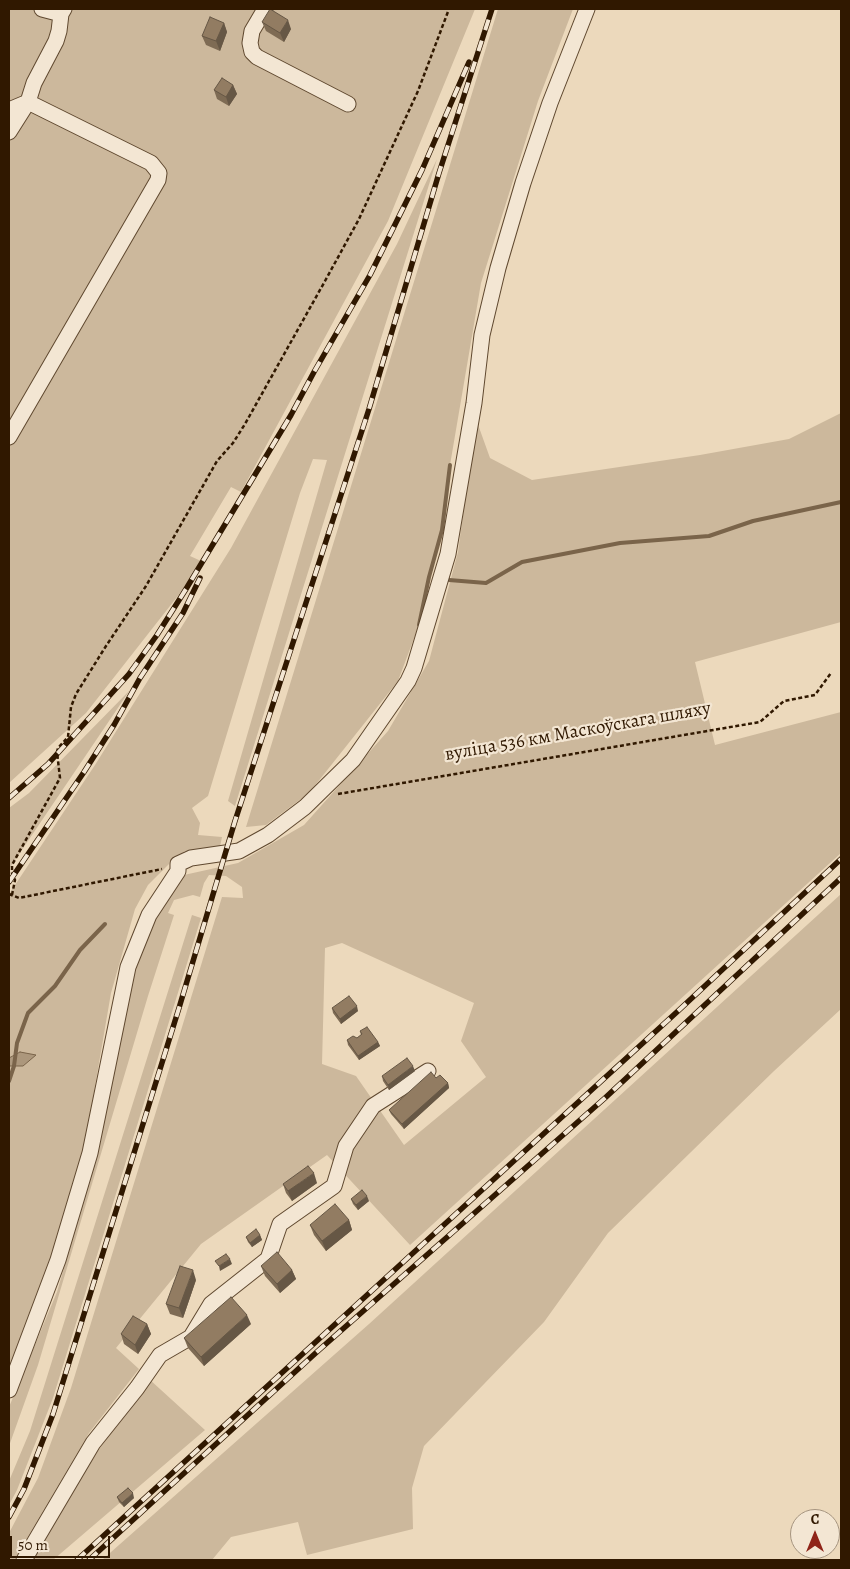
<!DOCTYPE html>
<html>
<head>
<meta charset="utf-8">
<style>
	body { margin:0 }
	#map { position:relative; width:850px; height:1569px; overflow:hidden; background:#ecd9bc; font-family:Alegreya,serif }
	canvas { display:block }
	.frame { position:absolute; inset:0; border:10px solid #301800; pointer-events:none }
	.north { position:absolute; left:790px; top:1509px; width:50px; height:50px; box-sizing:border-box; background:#f3e6d3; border:1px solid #a5947f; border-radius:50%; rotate:0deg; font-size:14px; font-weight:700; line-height:20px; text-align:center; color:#301800 }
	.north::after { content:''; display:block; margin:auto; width:18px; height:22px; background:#8f2418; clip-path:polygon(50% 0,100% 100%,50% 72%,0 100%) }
	.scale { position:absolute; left:10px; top:1536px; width:100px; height:22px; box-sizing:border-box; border:2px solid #301800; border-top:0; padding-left:6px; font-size:15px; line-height:18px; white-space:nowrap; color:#301800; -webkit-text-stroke:4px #f3e6d3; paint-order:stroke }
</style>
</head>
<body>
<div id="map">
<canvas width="850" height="1569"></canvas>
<div class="frame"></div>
<div class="north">С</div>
<div class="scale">50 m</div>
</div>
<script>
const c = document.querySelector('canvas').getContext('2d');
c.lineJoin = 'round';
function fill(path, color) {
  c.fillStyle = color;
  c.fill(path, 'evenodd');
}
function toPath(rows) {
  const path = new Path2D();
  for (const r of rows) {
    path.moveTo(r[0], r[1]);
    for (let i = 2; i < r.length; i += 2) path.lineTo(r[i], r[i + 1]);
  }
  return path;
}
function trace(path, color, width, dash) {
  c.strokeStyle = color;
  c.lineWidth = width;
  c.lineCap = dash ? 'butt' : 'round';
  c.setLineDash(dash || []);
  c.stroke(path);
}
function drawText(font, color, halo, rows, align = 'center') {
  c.font = font + ' Alegreya,serif';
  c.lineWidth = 4.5;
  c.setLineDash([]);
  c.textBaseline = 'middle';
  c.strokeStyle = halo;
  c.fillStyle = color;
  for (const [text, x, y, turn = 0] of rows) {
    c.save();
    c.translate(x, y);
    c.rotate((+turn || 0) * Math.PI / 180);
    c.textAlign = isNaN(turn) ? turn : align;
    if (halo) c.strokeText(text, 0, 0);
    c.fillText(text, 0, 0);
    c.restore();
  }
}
fill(toPath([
	[9,9,475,9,388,221,241,492,231,487,190,556,201,561,188,583,86,713,9,783],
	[498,9,573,9,538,101,481,283,450,465,442,530,429,577,419,625,398,681,309,793,266,825,246,827],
	[437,159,235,806,228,801,327,460,313,459,300,493,208,796,192,808,200,823,198,835,222,837,220,847,185,851,173,860,148,885,135,909,111,993,82,1162,55,1249,9,1371,9,1151,10,1150,9,1066,23,1066,20,1052,9,1058,9,894,95,765,231,548,397,244],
	[841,413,841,622,695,662,715,745,841,712,841,853,410,1245,327,1155,201,1244,116,1348,139,1369,89,1433,14,1560,9,1560,9,1533,38,1478,71,1388,222,897,243,898,242,887,226,876,209,875,204,883,200,897,193,895,174,900,168,913,174,915,148,996,38,1365,9,1446,9,1407,57,1292,99,1148,131,984,155,915,184,875,238,863,304,825,388,731,429,661,458,552,476,419,490,458,532,480,700,455,789,439],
	[342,943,474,1003,461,1041,486,1077,404,1145,356,1076,322,1064,325,948],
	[130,690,9,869,9,808,29,793],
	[841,894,841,1009,774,1071,608,1233,544,1322,424,1446,412,1488,413,1529,307,1555,298,1522,231,1537,212,1560,102,1560,369,1324],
	[192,915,201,918,53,1398,17,1490,9,1505,9,1481,30,1431],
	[149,1379,205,1430,53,1560,30,1560,98,1451]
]), '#ccb89c');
const water = toPath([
	[20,1052,36,1055,23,1066,9,1066,9,1058,20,1052]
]);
fill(water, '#ac977c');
trace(water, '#7a644a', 1);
trace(toPath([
	[449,580,486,583,522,562,620,543,709,536,753,521,841,502],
	[419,625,429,577,442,530,450,465],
	[9,1081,14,1066,17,1043,28,1013,55,986,80,950,105,924]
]), '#7a644a', 4);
const minor = toPath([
	[42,9,61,14],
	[265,9,252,31,250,43,252,52,257,57,348,104],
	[9,110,28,102,151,163,159,173,158,180,9,437],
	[9,132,28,102,34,83,56,41,59,31,61,14,64,9],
	[9,1390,58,1260,90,1153,128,967,149,915,178,871,178,864,191,858,239,851,268,835,305,807,353,760,408,681,414,668,448,554,474,403,482,335,498,268,523,183,550,103,587,9],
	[24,1560,93,1443,137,1388,160,1355,191,1337,211,1304,268,1259,280,1224,334,1186,346,1146,373,1106,428,1071]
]);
trace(minor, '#5f482f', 17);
trace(toPath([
	[338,794,760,722,784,701,815,695,831,673],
	[9,894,19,898,162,869],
	[12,895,15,880,12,873,12,865,60,778,57,752,58,748,68,737,71,707,76,694,106,646,146,586,217,461,233,443,245,424,325,281,359,219,418,91,449,9]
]), '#301800', 2.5, [4, 2.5]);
trace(minor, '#f3e6d3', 15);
const rail = toPath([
	[9,798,48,764,129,674,157,635,186,589,291,415,314,372,370,275,422,170,469,62],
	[9,882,84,772,114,725,140,678,183,613,200,578],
	[9,1517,24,1489,53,1414,179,1008,235,821,369,409,439,173,492,9],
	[77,1560,678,1011,841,859],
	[89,1560,319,1350,605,1098,841,878]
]);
trace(rail, '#301800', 5.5);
trace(rail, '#f3e6d3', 4, [11]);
fill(toPath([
	[262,22,291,29,284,42,266,31],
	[224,23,227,32,220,51,206,45,202,36],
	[233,85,237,94,229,106,217,99,214,90],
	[332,1008,358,1011,341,1024,333,1013],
	[360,1031,378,1042,380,1046,359,1060,348,1045,347,1040,357,1038,361,1035],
	[415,1071,389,1090,383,1081,382,1076],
	[436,1078,448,1083,449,1088,404,1129,391,1114,389,1110],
	[317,1183,292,1201,286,1193,283,1184],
	[351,1199,369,1201,358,1210,353,1204],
	[349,1220,352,1230,326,1251,314,1235,310,1225],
	[260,1235,262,1240,252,1247,248,1242,246,1237],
	[261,1266,292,1270,296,1279,280,1293,265,1276],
	[196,1280,183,1318,170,1314,166,1304],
	[147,1324,151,1334,138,1354,124,1344,121,1334],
	[251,1324,204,1366,188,1348,184,1338],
	[117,1497,134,1498,124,1507,119,1502]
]), '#7e6b54');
fill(toPath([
	[288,20,291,29,284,42,280,33],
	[224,23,227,32,220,51,216,41],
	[233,85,237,94,229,106,226,97],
	[357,1006,358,1011,341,1024,340,1019],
	[378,1042,380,1046,359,1060,358,1056],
	[413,1066,415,1071,389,1090,388,1085],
	[448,1083,449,1088,404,1129,402,1124],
	[314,1173,317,1183,292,1201,288,1191],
	[367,1196,369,1201,358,1210,356,1205],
	[349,1220,352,1230,326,1251,322,1241],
	[260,1235,262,1240,252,1247,250,1243],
	[230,1259,232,1264,220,1271,219,1266],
	[193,1270,196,1280,183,1318,179,1308],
	[292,1270,296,1279,280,1293,277,1284],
	[247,1315,251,1324,204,1366,201,1357],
	[147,1324,151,1334,138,1354,135,1345],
	[133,1493,134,1498,124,1507,122,1503]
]), '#665745');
const building = toPath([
	[270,9,288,20,280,33,262,22,270,9],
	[210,17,224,23,216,41,202,36,210,17],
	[222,78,233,85,226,97,214,90,222,78],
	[349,996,357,1006,340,1019,332,1008,349,996],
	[367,1027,378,1042,358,1056,347,1040,353,1036,357,1038,362,1034,360,1031,367,1027],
	[407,1058,413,1066,388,1085,382,1076,407,1058],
	[431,1072,436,1078,440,1075,448,1083,402,1124,389,1110,431,1072],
	[308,1166,314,1173,288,1191,283,1184,308,1166],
	[362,1190,367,1196,356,1205,351,1199,362,1190],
	[335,1204,349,1220,322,1241,310,1225,335,1204],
	[256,1229,260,1235,250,1243,246,1237,256,1229],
	[277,1252,292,1270,277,1284,261,1266,277,1252],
	[226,1254,230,1259,219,1266,215,1261,226,1254],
	[180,1266,193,1270,179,1308,166,1304,180,1266],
	[231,1297,247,1315,201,1357,184,1338,231,1297],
	[133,1316,147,1324,135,1345,121,1334,133,1316],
	[128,1488,133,1493,122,1503,117,1497,128,1488]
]);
fill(building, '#927c62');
trace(building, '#665745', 1);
drawText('19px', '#301800', '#f3e6d3', [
	["вуліца 536 км Маскоўскага шляху",578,732,-10]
]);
</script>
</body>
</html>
